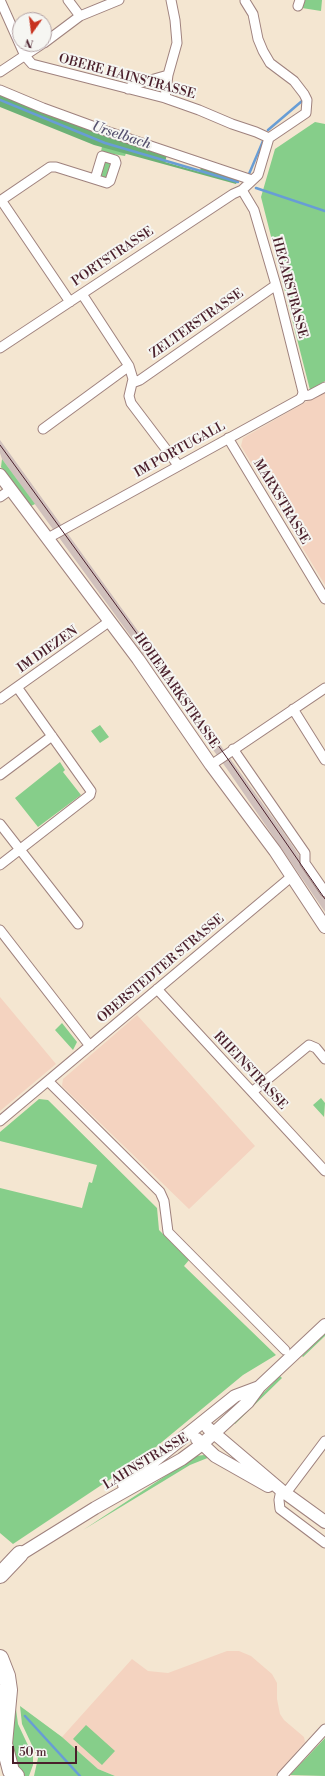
<!DOCTYPE html>
<html>
<head>
<meta charset="utf-8">
<style>
	body { margin:0 }
	#map { position:relative; width:325px; height:1776px; overflow:hidden; background:#f4e6d1; font-family:"Libre Bodoni",serif }
	canvas { display:block }
	.north { position:absolute; left:12px; top:12px; width:40px; height:40px; box-sizing:border-box; background:#f6f6f2; border:1px solid #b1a0a2; border-radius:50%; rotate:194deg; font-size:11px; font-weight:700; line-height:16px; text-align:center; color:#4a1f2b }
	.north::after { content:''; display:block; margin:auto; width:14px; height:18px; background:#c8321e; clip-path:polygon(50% 0,100% 100%,50% 72%,0 100%) }
	.scale { position:absolute; left:12px; top:1746px; width:65px; height:18px; box-sizing:border-box; border:2px solid #4a1f2b; border-top:0; padding-left:5px; font-size:12px; line-height:14px; white-space:nowrap; color:#4a1f2b; -webkit-text-stroke:3px #f6f6f2; paint-order:stroke }
</style>
</head>
<body>
<div id="map">
<canvas width="325" height="1776"></canvas>
<div class="north">N</div>
<div class="scale">50 m</div>
</div>
<script>
const c = document.querySelector('canvas').getContext('2d');
c.lineJoin = 'round';
function fill(path, color) {
  c.fillStyle = color;
  c.fill(path, 'evenodd');
}
function toPath(rows) {
  const path = new Path2D();
  for (const r of rows) {
    path.moveTo(r[0], r[1]);
    for (let i = 2; i < r.length; i += 2) path.lineTo(r[i], r[i + 1]);
  }
  return path;
}
function trace(path, color, width, dash) {
  c.strokeStyle = color;
  c.lineWidth = width;
  c.lineCap = dash ? 'butt' : 'round';
  c.setLineDash(dash || []);
  c.stroke(path);
}
function drawText(font, color, halo, rows, align = 'center') {
  c.font = font + ' "Libre Bodoni",serif';
  c.lineWidth = 4;
  c.setLineDash([]);
  c.textBaseline = 'middle';
  c.strokeStyle = halo;
  c.fillStyle = color;
  for (const [text, x, y, turn = 0] of rows) {
    c.save();
    c.translate(x, y);
    c.rotate((+turn || 0) * Math.PI / 180);
    c.textAlign = isNaN(turn) ? turn : align;
    if (halo) c.strokeText(text, 0, 0);
    c.fillText(text, 0, 0);
    c.restore();
  }
}
fill(toPath([
	[325,391,325,585,241,446,243,438],
	[0,997,56,1064,0,1111],
	[137,1015,255,1146,189,1209,62,1086,63,1079],
	[227,1651,239,1651,251,1656,272,1674,277,1683,277,1699,280,1714,284,1720,304,1737,305,1742,275,1776,115,1776,98,1769,62,1737,132,1659,148,1671,168,1673]
]), '#f4d3c0');
fill(toPath([
	[0,440,284,833,325,894,325,912,227,769,2,459,0,453]
]), '#d0c0bc');
fill(toPath([
	[304,0,322,0,321,11,302,8],
	[315,122,325,124,325,381,310,390,261,197,275,149],
	[102,146,126,153,125,156,101,152],
	[104,159,112,161,108,179,99,177],
	[2,459,35,504,29,507,1,467],
	[100,725,109,737,100,743,91,731],
	[60,762,65,770,63,772,81,795,38,827,15,798],
	[62,1023,77,1042,73,1050,55,1030],
	[321,1098,325,1103,324,1117,313,1105],
	[39,1099,48,1100,157,1208,159,1230,189,1260,184,1266,276,1355,243,1375,145,1456,13,1544,0,1533,0,1188,82,1208,89,1182,92,1183,97,1165,0,1141,0,1132],
	[325,1333,325,1336,303,1357,302,1356],
	[280,1376,282,1378,235,1424,234,1423],
	[204,1455,210,1457,190,1465,83,1530,196,1456],
	[14,1694,18,1724,33,1756,33,1765,29,1776,25,1776,20,1771,10,1751],
	[20,1706,62,1737,98,1769,115,1776,34,1776,38,1758,22,1724],
	[86,1725,115,1751,102,1765,73,1739],
	[325,1738,325,1776,290,1775]
]), '#86ce8a');
fill(toPath([
	[0,95,167,155,165,162,200,172,201,166,239,179,236,184,94,145,0,107]
]), '#6cb176');
trace(toPath([
	[0,100,105,143,238,182],
	[268,130,302,101],
	[249,174,263,141],
	[256,188,325,211],
	[25,1716,80,1776]
]), '#689dd5', 2.5);
const minor = toPath([
	[0,0,25,56,32,64,165,98,199,110,232,124,256,132,269,138],
	[68,0,80,16],
	[298,6,300,0],
	[44,43,80,16,119,0],
	[0,72,42,44],
	[128,89,133,85,168,75],
	[0,90,43,108,106,131,252,180],
	[165,98,168,75,177,43,175,20,171,0],
	[242,190,254,210,278,292,303,392,302,396],
	[1,200,70,302],
	[0,201,50,167,56,167,107,183,110,181,116,163,115,160,102,156,95,179],
	[82,294,129,366,133,379,129,396,131,403,178,465],
	[0,348,233,194,242,190,258,175,269,138,306,113,307,100,304,94,294,81,270,63,263,51,258,39,253,14,245,1],
	[132,383,140,380,276,285],
	[43,429,129,366],
	[228,438,325,599],
	[0,497,10,490],
	[48,538,300,399,302,396,310,395,325,387],
	[0,699,110,621],
	[293,709,325,760],
	[233,749,305,853,305,863,325,892],
	[211,765,325,688],
	[0,775,52,736],
	[0,824,78,924],
	[0,865,90,795,91,791,17,687],
	[0,930,90,1046],
	[157,989,325,1171],
	[48,1081,160,1192,164,1201,168,1232,285,1350],
	[252,1092,309,1045,316,1048,325,1059],
	[0,1121,291,877],
	[281,1490,279,1500,280,1509,325,1543],
	[286,1493,325,1441],
	[282,1776,325,1729]
]);
const tertiary = toPath([
	[0,475,138,659,211,765,275,851,325,927],
	[208,1428,281,1490,325,1522],
	[197,1439,215,1456,268,1486],
	[124,1485,235,1396,259,1387],
	[13,1559,95,1508,182,1459,201,1445,248,1402,259,1387,325,1325]
]);
const trunk = toPath([
	[0,1575,20,1554],
	[0,1658,7,1676,9,1690,4,1744,11,1771,16,1776]
]);
const motorway = toPath([
	[0,1693,0,1695]
]);
trace(minor, '#9f827e', 11);
trace(tertiary, '#9f827e', 14);
trace(trunk, '#9f827e', 18);
trace(motorway, '#9f827e', 19);
trace(minor, '#fff', 9);
trace(tertiary, '#fff', 12);
trace(trunk, '#fff', 16);
trace(motorway, '#fff', 17);
trace(toPath([
	[0,445,225,755,325,899]
]), '#4a1f2b', 1);
drawText('13px', '#4a1f2b', '#f6f6f2', [
	["OBERE HAINSTRASSE",127,77,15],
	["PORTSTRASSE",113,257,-34],
	["HEGARSTRASSE",289,288,75],
	["ZELTERSTRASSE",197,324,-35],
	["IM PORTUGALL",180,450,-29],
	["MARXSTRASSE",281,502,59],
	["IM DIEZEN",48,650,-35],
	["HOHEMARKSTRASSE",176,691,55],
	["OBERSTEDTER STRASSE",161,969,-40],
	["RHEINSTRASSE",250,1071,47],
	["LAHNSTRASSE",146,1462,-31]
]);
drawText('italic 14px', '#56516f', '#f6f6f2', [
	["Urselbach",121,136,18]
]);
</script>
</body>
</html>
